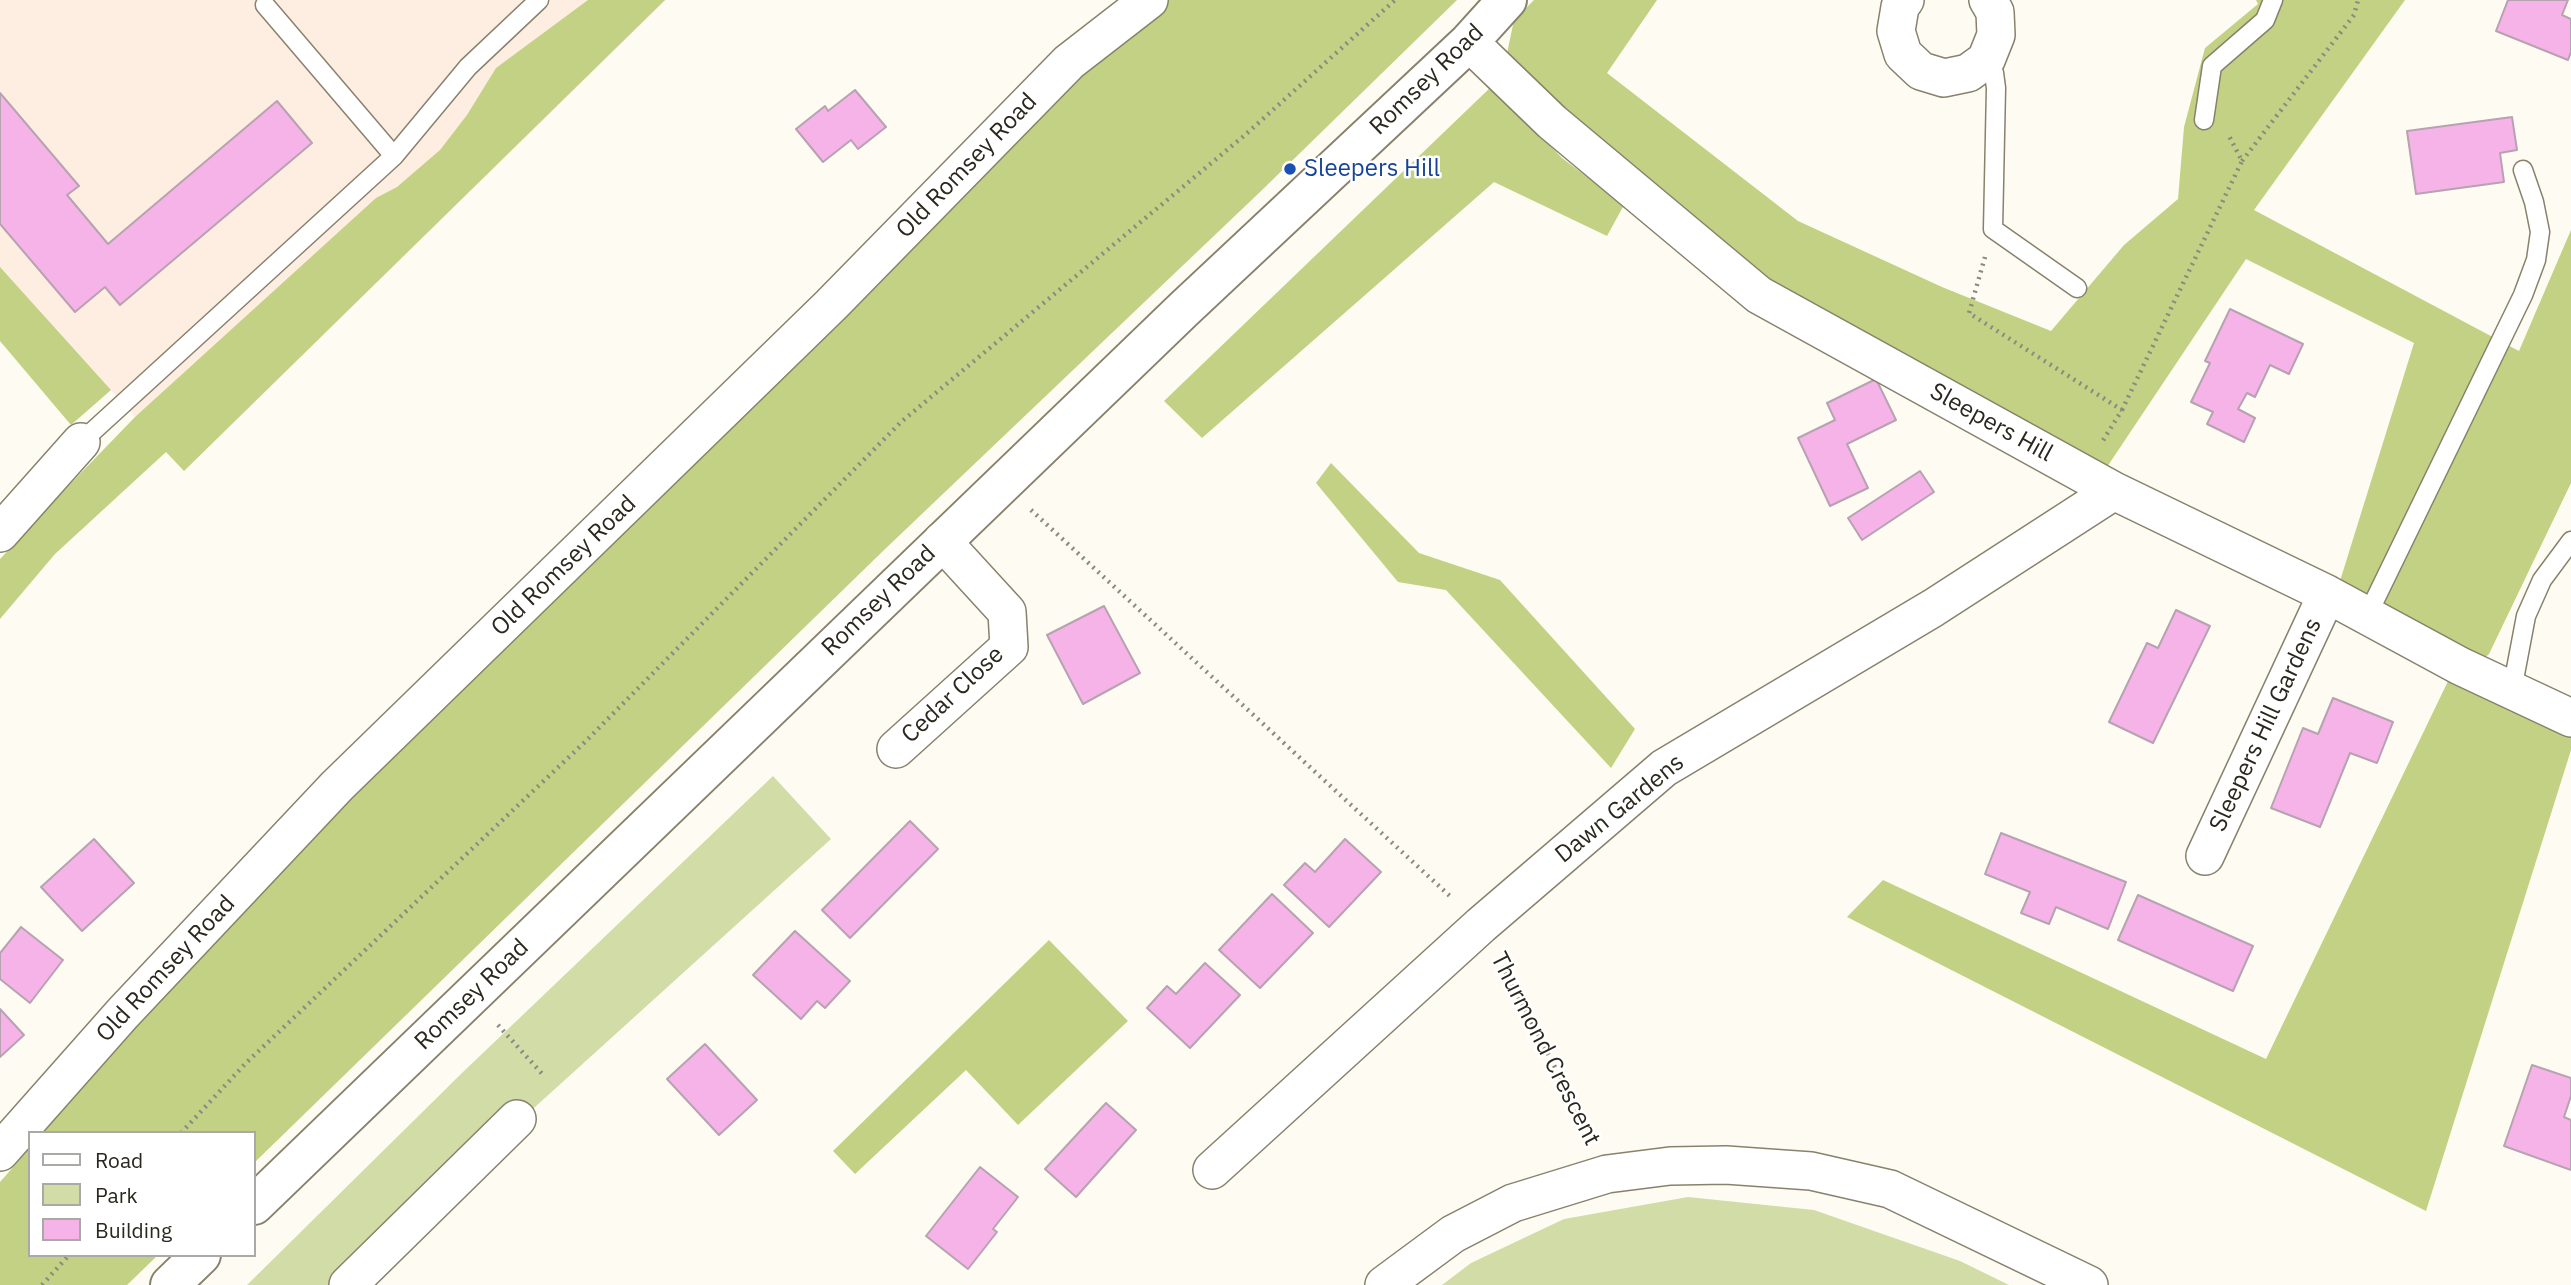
<!DOCTYPE html>
<html>
<head>
<meta charset="utf-8">
<style>
	body { margin:0 }
	#map { position:relative; width:2571px; height:1285px; overflow:hidden; background:#fefcf2; font-family:"IBM Plex Sans",sans-serif }
	canvas { display:block }
	.legend { position:absolute; left:28px; top:1131px; width:228px; height:126px; box-sizing:border-box; background:#fff; border:2px solid #aaa9a5; margin:0; padding:9px 12px; list-style:none; font-size:21px; color:#2a271e }
	.legend li { display:flex; align-items:center; gap:14px; height:35px }
	.legend b { width:35px; border:2px solid #aaa9a5 }
</style>
</head>
<body>
<div id="map">
<canvas width="2571" height="1285"></canvas>
<ul class="legend">
<li><b style="height:9px;background:#fff"></b>Road</li>
<li><b style="height:19px;background:#d2dca7"></b>Park</li>
<li><b style="height:19px;background:#f6b3e7"></b>Building</li>
</ul>
</div>
<script>
const c = document.querySelector('canvas').getContext('2d');
c.lineJoin = 'round';
function fill(path, color) {
  c.fillStyle = color;
  c.fill(path, 'evenodd');
}
function toPath(rows) {
  const path = new Path2D();
  for (const r of rows) {
    path.moveTo(r[0], r[1]);
    for (let i = 2; i < r.length; i += 2) path.lineTo(r[i], r[i + 1]);
  }
  return path;
}
function trace(path, color, width, dash) {
  c.strokeStyle = color;
  c.lineWidth = width;
  c.lineCap = dash ? 'butt' : 'round';
  c.setLineDash(dash || []);
  c.stroke(path);
}
function drawText(font, color, halo, rows, align = 'center') {
  c.font = font + ' "IBM Plex Sans",sans-serif';
  c.lineWidth = 5;
  c.setLineDash([]);
  c.textBaseline = 'middle';
  c.strokeStyle = halo;
  c.fillStyle = color;
  for (const [text, x, y, turn = 0] of rows) {
    c.save();
    c.translate(x, y);
    c.rotate((+turn || 0) * Math.PI / 180);
    c.textAlign = isNaN(turn) ? turn : align;
    if (halo) c.strokeText(text, 0, 0);
    c.fillText(text, 0, 0);
    c.restore();
  }
}
fill(toPath([
	[0,0,666,0,184,471,0,267]
]), '#feeee2');
fill(toPath([
	[773,776,831,839,535,1107,354,1285,247,1285,463,1072],
	[1688,1197,1814,1210,1960,1261,2009,1285,1442,1285,1471,1263,1564,1219]
]), '#d2dca7');
fill(toPath([
	[588,0,665,0,184,471,166,452,55,554,0,619,0,559,76,478,135,417,376,198,397,187,440,150,467,115,496,68],
	[1165,0,1457,0,1260,192,883,551,254,1163,254,1133,43,1133,273,873,1105,45],
	[1534,0,1657,0,1607,73,1798,221,1942,287,2051,331,2124,245,2178,199,2184,127,2205,48,2258,4,2256,0,2405,0,2254,210,2519,351,2571,230,2571,483,2489,654,2481,661,2340,581,2414,343,2246,259,2103,473,1804,308,1723,249,1505,63,1514,20],
	[1492,86,1562,158,1624,205,1607,236,1494,182,1202,438,1164,401],
	[0,267,111,390,71,425,0,341],
	[1331,463,1419,553,1500,580,1635,729,1611,768,1446,590,1398,582,1316,483],
	[2450,677,2571,733,2571,750,2426,1211,1847,917,1883,880,2266,1059],
	[1049,940,1128,1021,1018,1125,966,1070,855,1174,833,1151],
	[30,1148,30,1255,158,1255,127,1285,0,1285,0,1182]
]), '#c2d183');
const building = toPath([
	[2508,0,2568,0,2562,15,2571,19,2571,52,2568,60,2496,31,2508,0],
	[855,90,886,127,858,149,851,140,823,162,796,129,825,106,828,111,855,90],
	[0,93,79,186,67,195,108,244,277,101,312,143,120,305,105,287,75,312,0,224,0,93],
	[2512,117,2517,150,2500,153,2504,182,2416,194,2407,131,2512,117],
	[2230,309,2303,344,2289,374,2270,365,2255,397,2247,393,2238,409,2255,418,2244,442,2207,424,2213,412,2191,402,2210,363,2205,361,2230,309],
	[1876,379,1896,420,1847,444,1868,488,1830,506,1798,438,1835,420,1827,403,1876,379],
	[1920,471,1934,492,1862,540,1848,518,1920,471],
	[1104,606,1140,673,1083,704,1047,635,1104,606],
	[2176,610,2210,626,2153,743,2109,722,2147,643,2158,648,2176,610],
	[2333,698,2393,722,2377,763,2350,753,2320,827,2271,808,2303,728,2318,734,2333,698],
	[910,821,938,849,850,938,822,910,910,821],
	[2001,833,2126,882,2108,929,2056,907,2049,924,2021,913,2030,892,1985,874,2001,833],
	[94,839,134,883,82,931,41,887,94,839],
	[1345,839,1381,872,1329,927,1284,885,1305,863,1315,872,1345,839],
	[1272,894,1313,933,1260,988,1219,950,1272,894],
	[2138,895,2253,946,2233,991,2118,940,2138,895],
	[21,927,63,960,30,1003,0,979,0,953,21,927],
	[795,931,850,981,825,1008,817,1001,801,1019,753,975,795,931],
	[1205,963,1240,995,1190,1048,1147,1008,1167,986,1176,994,1205,963],
	[0,1009,24,1035,0,1057,0,1009],
	[705,1044,757,1100,719,1135,667,1079,705,1044],
	[2532,1065,2571,1078,2571,1096,2564,1117,2571,1120,2571,1170,2504,1146,2532,1065],
	[1106,1103,1136,1130,1076,1197,1045,1169,1106,1103],
	[980,1167,1018,1197,993,1229,997,1232,968,1269,926,1236,980,1167]
]);
fill(building, '#f6b3e7');
trace(building, '#b7a2b1', 2);
const service = toPath([
	[265,5,394,156],
	[1986,60,1994,73,1996,88,1993,229,2077,288],
	[2204,120,2212,66,2265,20,2273,0],
	[81,442,394,156,468,67,539,0],
	[2367,616,2523,295,2536,260,2540,232,2534,202,2523,170],
	[2512,690,2526,616,2542,580,2571,541]
]);
const minor = toPath([
	[1905,0,1900,7,1896,31,1903,54,1921,71,1944,78,1968,73,1986,60,1996,35,1995,12,1988,0],
	[1469,42,1552,122,1759,295,2114,491,2327,594,2460,666,2571,718],
	[0,533,81,442],
	[896,749,1009,647,1007,612,942,541],
	[2205,856,2327,594],
	[0,1152,123,1013,337,786,831,305,1069,62,1149,0],
	[1212,1170,1481,925,1664,768,1933,608,2114,491],
	[348,1285,517,1119],
	[1384,1285,1453,1234,1513,1203,1607,1174,1670,1166,1726,1165,1811,1171,1890,1189,2089,1285]
]);
const secondary = toPath([
	[254,1205,1184,309,1469,42,1507,0],
	[170,1285,201,1255]
]);
trace(service, '#88816c', 21);
trace(minor, '#88816c', 40);
trace(secondary, '#88816c', 42);
trace(toPath([
	[2242,161,2354,15,2358,0],
	[1985,257,1969,313,2122,410,2102,442],
	[2122,410,2242,161,2228,134],
	[1031,510,1452,898],
	[1499,960,1592,1138],
	[498,1025,545,1077],
	[181,1133,246,1063,588,739,901,422,1245,135,1395,0],
	[42,1285,69,1255]
]), '#8c8980', 4.5, [2, 5]);
trace(service, '#fff', 18);
trace(minor, '#fff', 37);
trace(secondary, '#fff', 38);
for (const [x, y, r, color] of [
	[1290,169,7,"#1a4fb4"]
]) {
  const dot = new Path2D();
  dot.arc(x, y, r, 0, 2 * Math.PI);
  c.fillStyle = color;
  c.fill(dot);
  trace(dot, '#fff', 2.5);
}
drawText('24px', '#2a271e', '#fff', [
	["Romsey Road",1427,80,-44],
	["Old Romsey Road",967,166,-46],
	["Sleepers Hill",1991,423,29],
	["Old Romsey Road",564,566,-44],
	["Romsey Road",879,601,-44],
	["Cedar Close",953,695,-43],
	["Sleepers Hill Gardens",2266,725,-65],
	["Dawn Gardens",1620,809,-39],
	["Old Romsey Road",166,969,-47],
	["Romsey Road",472,995,-44],
	["Thurmond Crescent",1545,1049,63]
]);
drawText('24px', '#164399', '#fff', [
	["Sleepers Hill",1304,169]
], 'left');
</script>
</body>
</html>
